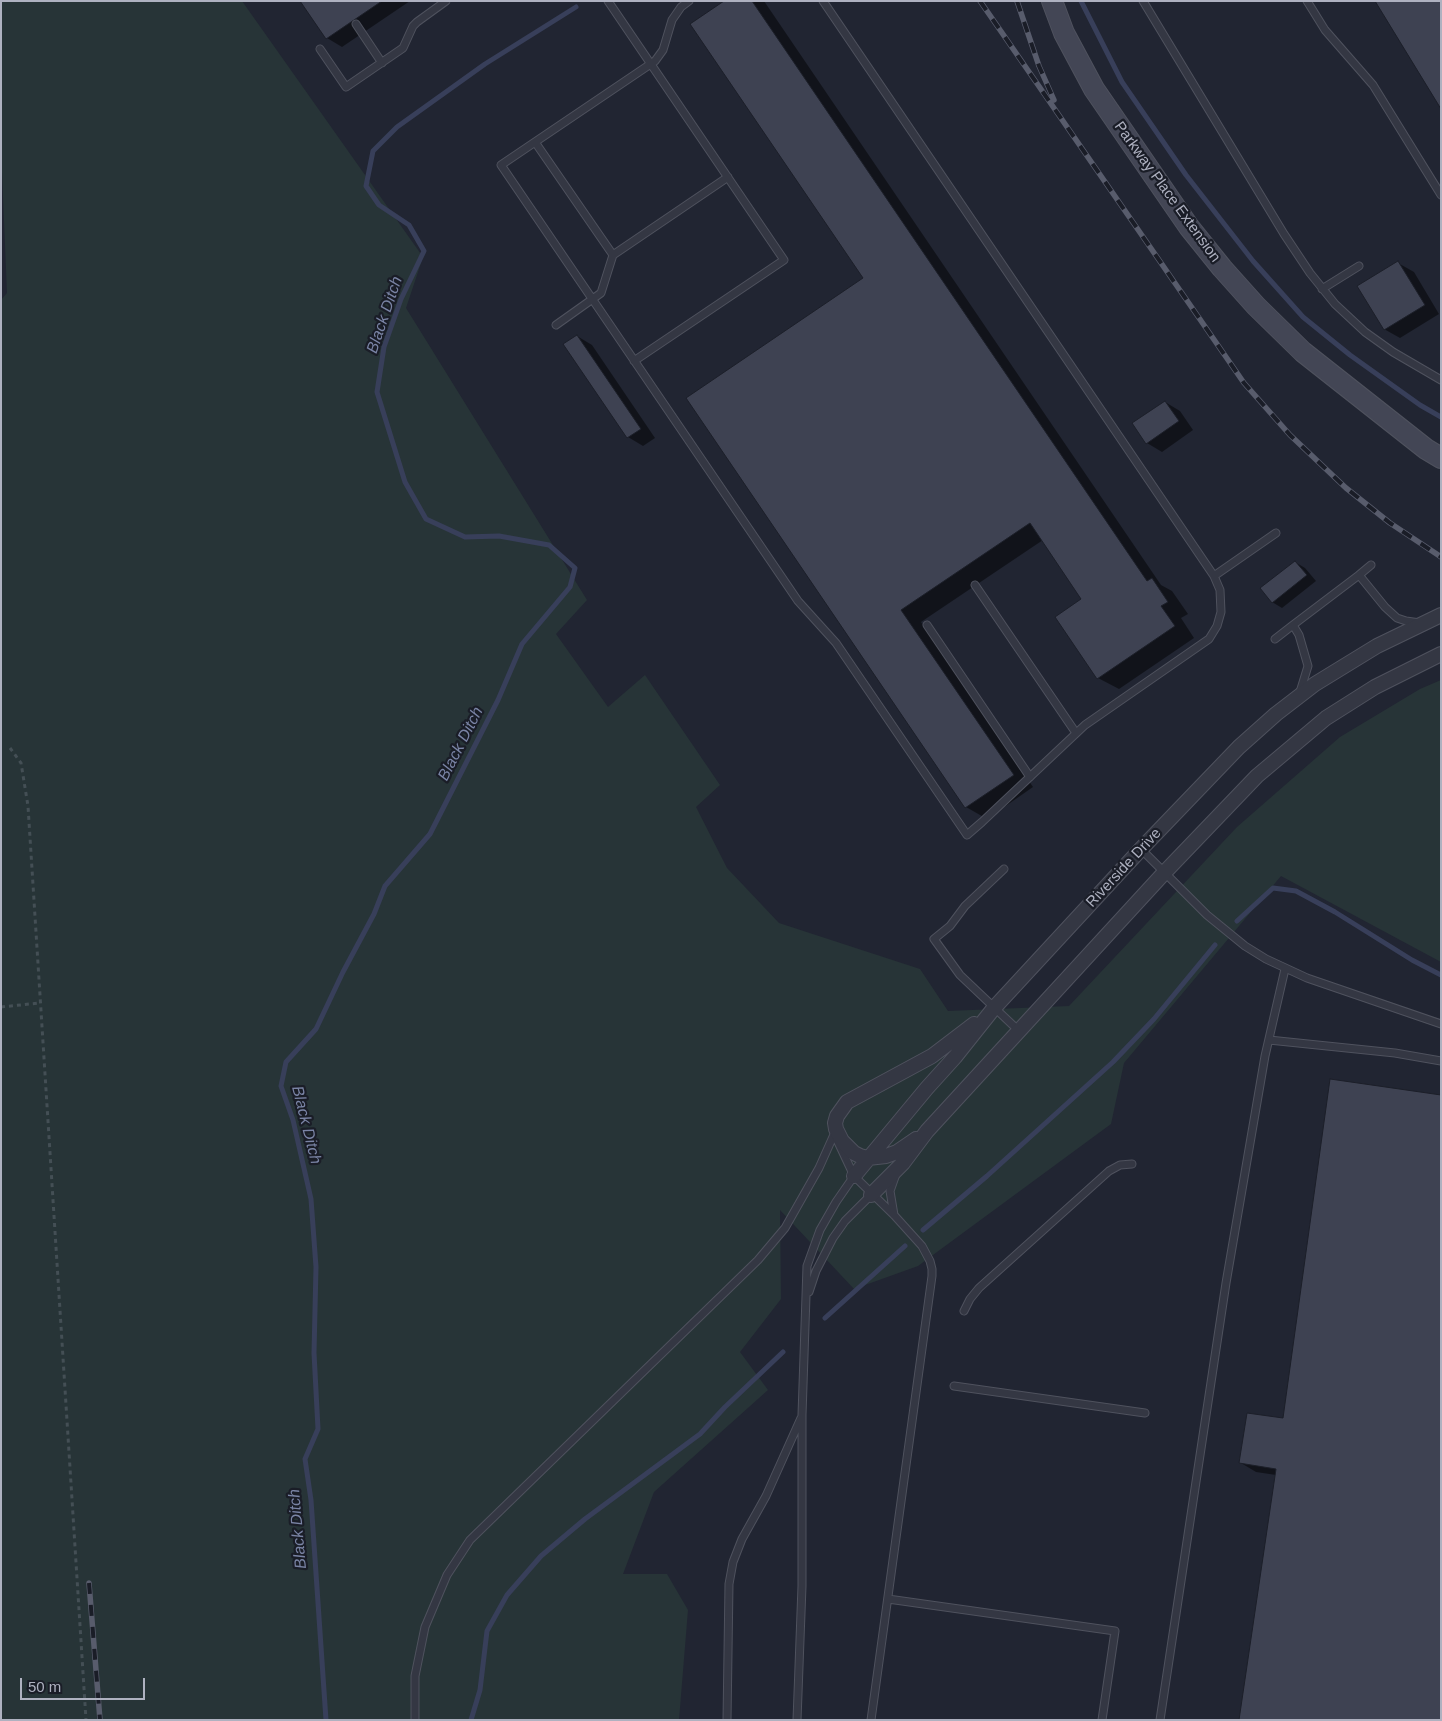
<!DOCTYPE html>
<html>
<head>
<meta charset="utf-8">
<style>
	body { margin:0 }
	#map { position:relative; width:1442px; height:1721px; overflow:hidden; background:#212532; font-family:Helvetica,sans-serif }
	canvas { display:block }
	.frame { position:absolute; inset:0; border:2px solid #aeb1c0; pointer-events:none }
	.scale { position:absolute; left:20px; top:1678px; width:125px; height:22px; box-sizing:border-box; border:2px solid #aeb1c0; border-top:0; padding-left:6px; font-size:15px; line-height:18px; white-space:nowrap; color:#aeb1c0; -webkit-text-stroke:4px #1a1d27; paint-order:stroke }
</style>
</head>
<body>
<div id="map">
<canvas width="1442" height="1721"></canvas>
<div class="frame"></div>
<div class="scale">50 m</div>
</div>
<script>
const c = document.querySelector('canvas').getContext('2d');
c.lineJoin = 'round';
function fill(path, color) {
  c.fillStyle = color;
  c.fill(path, 'evenodd');
}
function toPath(rows) {
  const path = new Path2D();
  for (const r of rows) {
    path.moveTo(r[0], r[1]);
    for (let i = 2; i < r.length; i += 2) path.lineTo(r[i], r[i + 1]);
  }
  return path;
}
function trace(path, color, width, dash) {
  c.strokeStyle = color;
  c.lineWidth = width;
  c.lineCap = dash ? 'butt' : 'round';
  c.setLineDash(dash || []);
  c.stroke(path);
}
function drawText(font, color, halo, rows, align = 'center') {
  c.font = font + ' Helvetica,sans-serif';
  c.lineWidth = 4.5;
  c.setLineDash([]);
  c.textBaseline = 'middle';
  c.strokeStyle = halo;
  c.fillStyle = color;
  for (const [text, x, y, turn = 0] of rows) {
    c.save();
    c.translate(x, y);
    c.rotate((+turn || 0) * Math.PI / 180);
    c.textAlign = isNaN(turn) ? turn : align;
    if (halo) c.strokeText(text, 0, 0);
    c.fillText(text, 0, 0);
    c.restore();
  }
}
fill(toPath([
	[1,1,242,1,423,257,406,308,587,600,556,634,608,707,645,675,720,785,696,807,727,868,779,923,920,969,948,1011,1069,1006,1237,827,1340,737,1420,689,1441,680,1441,962,1281,876,1124,1063,1111,1124,918,1266,854,1289,780,1210,781,1299,740,1352,768,1390,654,1492,623,1574,667,1574,688,1610,679,1720,1,1720,1,300,7,293,1,149]
]), '#273437');
fill(toPath([
	[302,1,410,1,342,47,327,38],
	[726,1,764,1,1161,585,1172,591,1188,614,1181,618,1194,638,1119,689,1098,678,1083,599,1043,540,921,622,1033,787,987,819,966,807,688,399,865,278],
	[1398,263,1414,272,1439,314,1400,338,1384,329],
	[577,336,592,345,655,438,643,446,628,437],
	[1165,402,1180,411,1193,430,1162,452,1147,443],
	[1295,562,1305,568,1316,581,1282,608,1272,602],
	[1284,1420,1276,1475,1256,1472,1241,1463]
]), '#0007');
trace(toPath([
	[1081,1,1122,82,1186,175,1253,261,1303,317,1350,355,1420,405,1441,417],
	[1237,921,1273,888,1296,891,1335,912,1412,960,1441,975],
	[923,1230,987,1176,1113,1062,1154,1019,1215,945],
	[825,1318,905,1246],
	[326,1720,311,1500,305,1459,318,1429,314,1353,316,1267,311,1199,293,1120,281,1086,286,1062,316,1029,343,972,374,914,385,886,430,834,498,700,522,644,570,587,575,568,549,545,499,536,465,537,426,519,405,482,377,392,384,347,401,299,424,251,409,225,379,205,366,186,373,151,397,127,485,64,576,7],
	[471,1720,480,1690,487,1631,507,1595,541,1556,585,1519,700,1434,725,1407,783,1352]
]), '#383f5a', 5);
const building = toPath([
	[300,1,382,1,326,39,300,1],
	[724,1,752,1,1147,581,1152,578,1168,602,1161,606,1175,626,1097,679,1055,617,1081,599,1030,523,901,610,1014,775,965,808,686,398,863,278,690,24,724,1],
	[1375,1,1441,1,1441,109,1375,1],
	[1398,261,1425,305,1384,330,1357,286,1398,261],
	[577,335,641,429,627,438,563,344,577,335],
	[1165,401,1179,421,1146,444,1132,423,1165,401],
	[1295,561,1307,575,1272,603,1260,588,1295,561],
	[1330,1079,1441,1095,1441,1720,1239,1720,1276,1469,1239,1463,1247,1413,1283,1418,1330,1079]
]);
fill(building, '#3e4252');
trace(building, '#1c1f29', 1);
const service = toPath([
	[608,1,784,260,634,361],
	[689,1,681,7,672,20,663,50,655,61,501,165,798,601,836,643,967,835,982,822,1085,725,1209,639,1217,626,1221,612,1220,590,1214,576,823,1],
	[1143,1,1284,234,1310,273,1335,304,1365,332,1393,352,1441,380],
	[1307,1,1325,30,1373,85,1441,195],
	[356,24,382,63],
	[320,49,346,87,403,48,413,26,417,22,446,1],
	[535,142,613,255],
	[1322,289,1359,266],
	[556,325,601,293,613,255,728,177],
	[1359,575,1371,565],
	[1214,576,1276,533],
	[975,585,1076,733],
	[927,625,1030,777],
	[1275,639,1293,625],
	[1300,692,1308,666,1299,635,1293,625,1359,575,1385,607,1397,618,1406,621,1420,623],
	[1141,849,1207,915,1245,946,1266,959,1307,978,1441,1024],
	[1004,869,965,906,950,926,934,939,960,975,1019,1031],
	[1269,1040,1395,1053,1441,1061],
	[838,1142,854,1176,894,1215,922,1246,930,1261,932,1269,932,1276,871,1720],
	[894,1215,890,1191,895,1177],
	[809,1292,816,1271,833,1238,845,1221,871,1195],
	[964,1311,970,1299,979,1288,1109,1171,1120,1165,1132,1164],
	[954,1386,1145,1413],
	[888,1599,1115,1631,1102,1720],
	[415,1720,415,1676,425,1627,447,1575,470,1540,758,1260,785,1228,819,1168,836,1130],
	[727,1720,729,1584,733,1562,742,1539,766,1496,801,1418],
	[797,1720,802,1586,802,1415,807,1266,820,1230,836,1202,854,1176],
	[1160,1720,1226,1283,1265,1056,1285,969]
]);
const minor = toPath([
	[916,1139,897,1152,886,1156,868,1158,860,1156,854,1153,842,1141,836,1129,835,1123,837,1116,847,1102,932,1056,974,1024],
	[854,1176,927,1088,955,1057,994,1008,1141,849,1239,747,1276,714,1315,684,1377,646,1441,615],
	[871,1195,903,1163,927,1131,1164,873,1257,776,1326,718,1375,687,1441,654]
]);
const secondary = toPath([
	[1052,1,1064,33,1094,89,1189,227,1222,268,1256,306,1303,352,1426,449,1441,458]
]);
trace(service, '#4f525e', 9);
trace(minor, '#4f525e', 16);
trace(secondary, '#4f525e', 22);
trace(toPath([
	[10,748,21,763,28,806,86,1720],
	[1,1007,39,1003]
]), '#444f55', 3, [4, 4]);
trace(service, '#343743', 7);
trace(minor, '#343743', 14);
trace(secondary, '#434655', 20);
const rail = toPath([
	[980,1,1244,383,1290,435,1346,488,1390,523,1441,557],
	[1017,1,1039,66,1054,100],
	[89,1583,100,1720]
]);
trace(rail, '#585c6c', 5.5);
trace(rail, '#1a1d27', 4, [11]);
drawText('15px', '#aeb1c0', '#1a1d27', [
	["Parkway Place Extension",1167,192,54],
	["Riverside Drive",1124,868,-47]
]);
drawText('italic 16px', '#7a84a5', '#1a1d27', [
	["Black Ditch",385,315,-71],
	["Black Ditch",461,744,-63],
	["Black Ditch",306,1125,76],
	["Black Ditch",298,1529,-95]
]);
</script>
</body>
</html>
